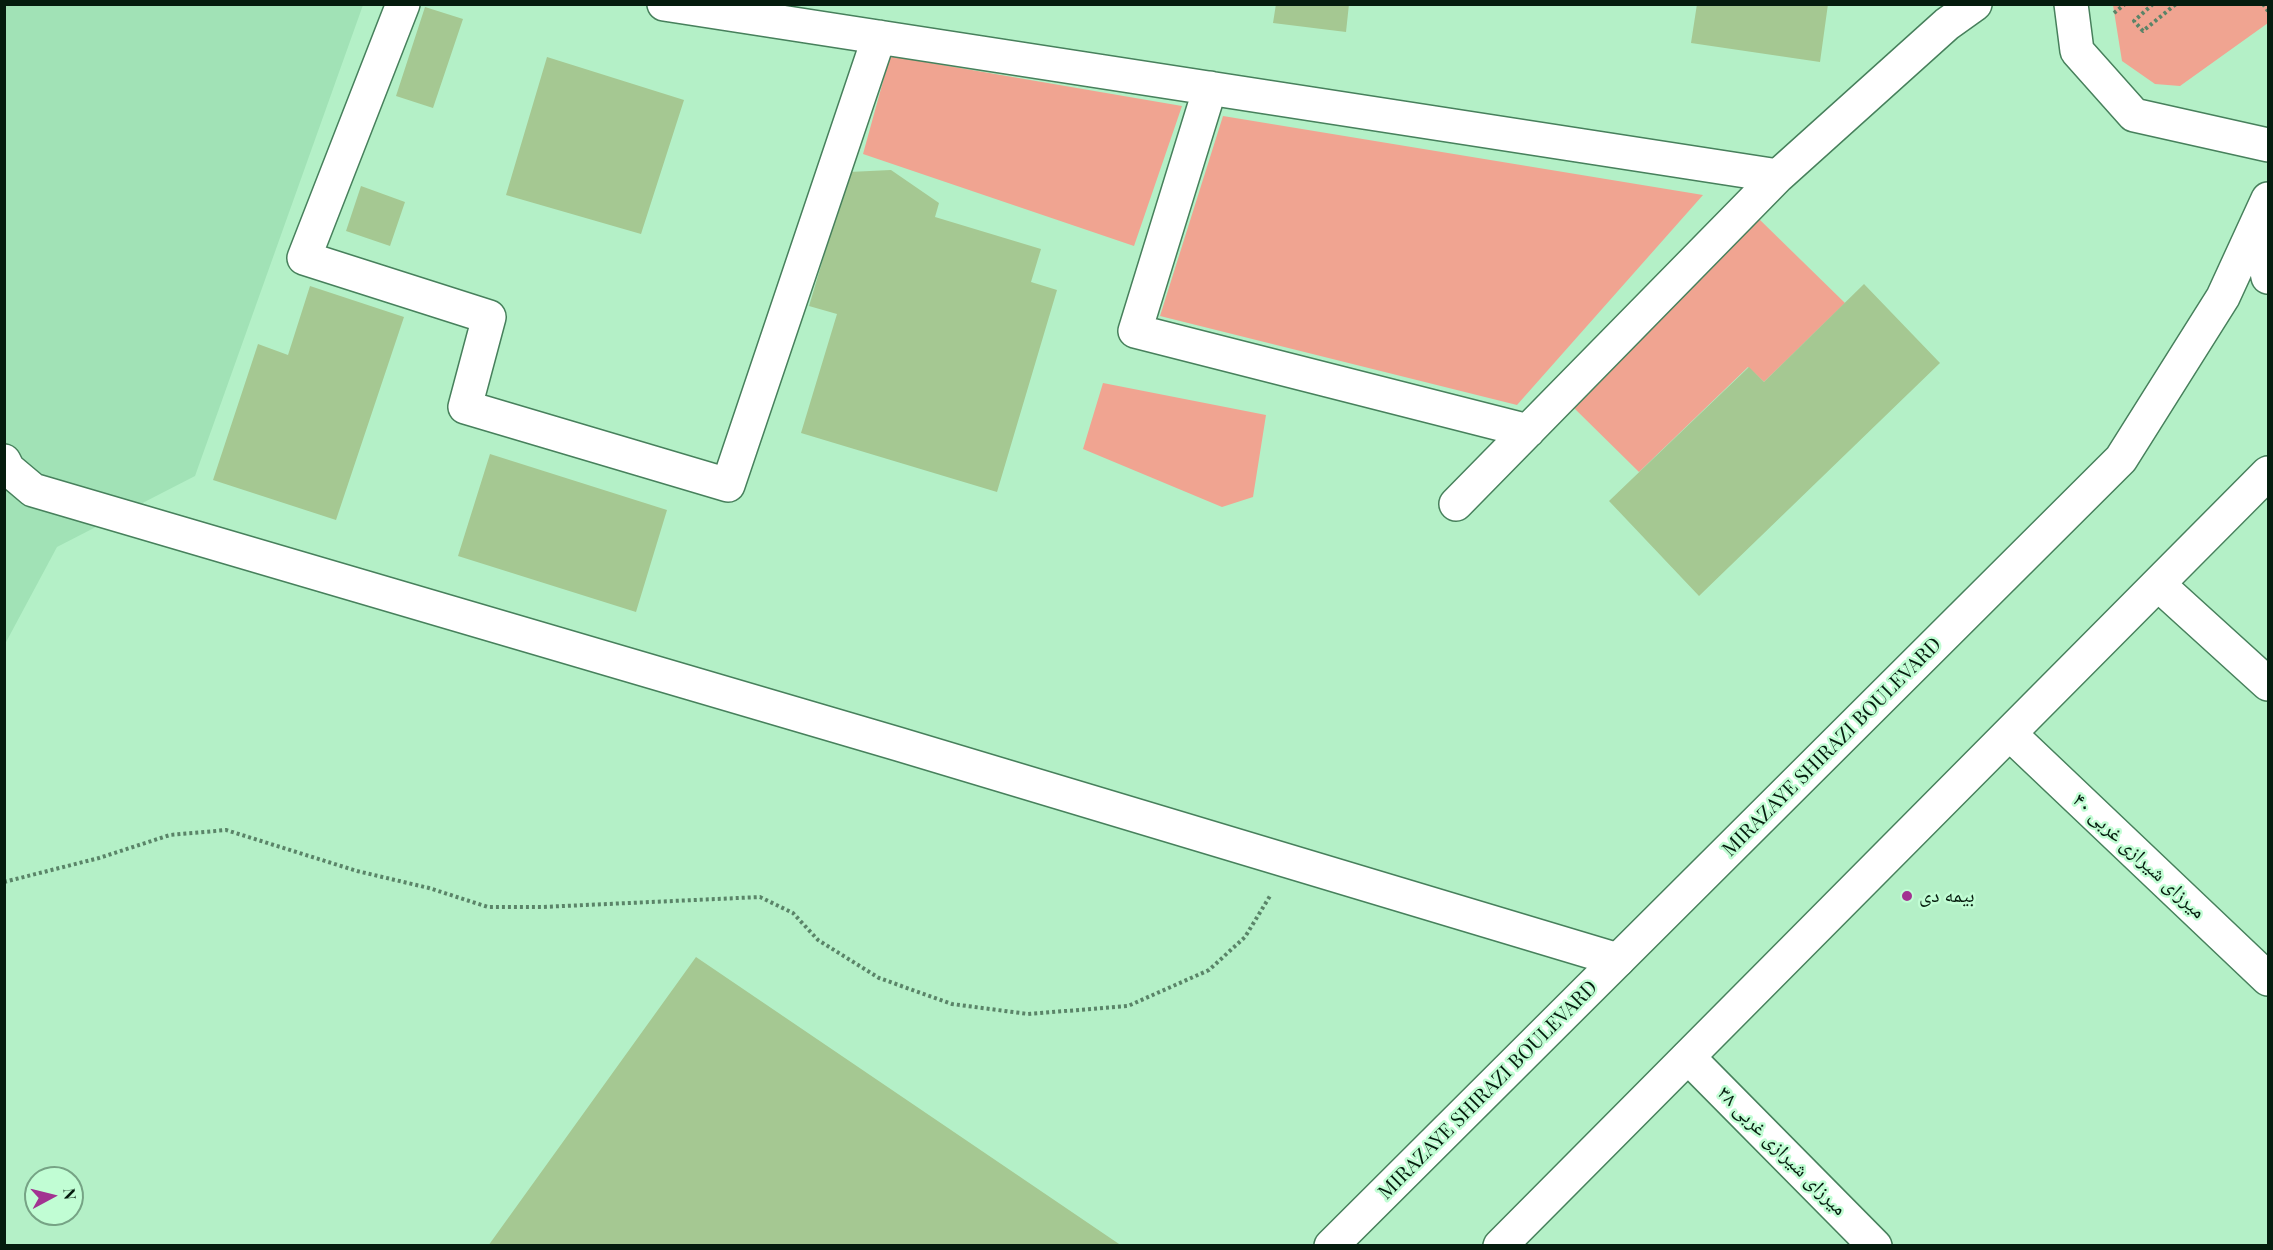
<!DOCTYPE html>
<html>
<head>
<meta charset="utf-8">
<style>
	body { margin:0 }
	#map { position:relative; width:2273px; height:1250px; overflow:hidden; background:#b4f0c7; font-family:"Playfair Display",serif }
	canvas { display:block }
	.frame { position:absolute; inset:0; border:6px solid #051c0e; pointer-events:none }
	.north { position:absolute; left:24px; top:1166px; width:60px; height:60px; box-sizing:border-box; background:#c1fdd4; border:2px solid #76a385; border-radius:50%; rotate:83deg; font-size:16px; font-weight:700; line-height:24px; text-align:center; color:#051c0e }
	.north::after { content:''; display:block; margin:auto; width:21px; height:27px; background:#a23391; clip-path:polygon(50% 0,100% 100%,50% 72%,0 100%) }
</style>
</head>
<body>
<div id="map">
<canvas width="2273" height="1250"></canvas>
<div class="frame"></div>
<div class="north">N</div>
</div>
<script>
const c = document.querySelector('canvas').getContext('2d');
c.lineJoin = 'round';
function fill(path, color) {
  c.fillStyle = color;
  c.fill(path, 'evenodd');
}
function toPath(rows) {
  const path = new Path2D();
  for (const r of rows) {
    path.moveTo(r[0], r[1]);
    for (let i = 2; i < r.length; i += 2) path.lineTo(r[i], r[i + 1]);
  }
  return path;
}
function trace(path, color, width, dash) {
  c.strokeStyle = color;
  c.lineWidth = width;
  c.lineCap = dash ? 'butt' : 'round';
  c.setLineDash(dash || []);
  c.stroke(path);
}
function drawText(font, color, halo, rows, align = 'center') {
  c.font = font + ' "Playfair Display","Noto Naskh Arabic",serif';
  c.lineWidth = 5;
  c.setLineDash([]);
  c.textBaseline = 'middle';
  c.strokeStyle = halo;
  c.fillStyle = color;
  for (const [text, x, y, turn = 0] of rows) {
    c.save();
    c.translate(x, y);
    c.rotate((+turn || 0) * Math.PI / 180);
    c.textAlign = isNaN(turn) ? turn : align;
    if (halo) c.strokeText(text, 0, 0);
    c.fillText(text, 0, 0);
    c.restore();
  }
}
fill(toPath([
	[5,5,363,5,195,476,57,547,5,644]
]), '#a1e2b6');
fill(toPath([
	[2113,5,2268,5,2268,23,2180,86,2155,84,2122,61],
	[890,56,1182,106,1134,246,863,154],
	[1223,116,1703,195,1517,405,1160,316],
	[1758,218,1845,303,1764,382,1748,367,1639,472,1574,408],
	[1103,383,1266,415,1253,497,1222,507,1083,449]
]), '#f0a491');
fill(toPath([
	[1276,4,1349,4,1346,32,1273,23],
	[1697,4,1828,4,1820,62,1691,43],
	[425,7,463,19,433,108,396,96],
	[547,57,684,100,641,234,506,195],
	[891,170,939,203,935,217,1041,249,1031,282,1057,290,997,492,801,433,837,314,809,306,849,172],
	[361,186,405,202,390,246,346,231],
	[1864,284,1940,363,1699,596,1609,501,1749,367,1764,382],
	[310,286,404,317,336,520,213,480,258,344,288,355],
	[490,454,667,510,636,612,458,556],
	[696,957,1122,1246,488,1246]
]), '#a5c892');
const minor = toPath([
	[403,4,304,258,489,317,465,407,728,485,879,37],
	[664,4,1778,176],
	[2071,4,2077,51,2134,115,2268,145],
	[1210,88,1135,331,1528,431],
	[4,461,8,469,33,490,898,744,1618,960],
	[1456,504,1778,176,1947,24,1975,4],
	[2159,585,2268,684],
	[2010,734,2268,979],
	[1688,1057,1875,1246]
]);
const major = toPath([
	[2268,218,2264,257,2268,277],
	[1331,1246,2121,459,2223,297,2268,199],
	[1500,1246,2268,473]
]);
trace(minor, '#47805c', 36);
trace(major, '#47805c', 36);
trace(toPath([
	[2153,4,2134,21,2143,31,2176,4],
	[2263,4,2268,11],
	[2114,13,2125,4],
	[4,882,99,858,170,835,226,830,357,871,429,888,488,907,542,907,760,897,793,913,818,940,879,978,952,1004,1028,1014,1128,1006,1209,970,1245,937,1270,896]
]), '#5a8468', 4, [3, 3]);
trace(minor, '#fff', 33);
trace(major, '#fff', 33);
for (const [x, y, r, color] of [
	[1907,896,6,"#a23391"]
]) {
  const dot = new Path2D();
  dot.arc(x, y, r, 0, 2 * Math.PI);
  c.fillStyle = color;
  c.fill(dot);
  trace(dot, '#c1fdd4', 2);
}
drawText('20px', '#051c0e', '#c1fdd4', [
	["MIRAZAYE SHIRAZI BOULEVARD",1832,747,-45],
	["میرزای شیرازی غربی ۴۰",2139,856,43],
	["MIRAZAYE SHIRAZI BOULEVARD",1488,1090,-45],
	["میرزای شیرازی غربی ۳۸",1782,1151,45]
]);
drawText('20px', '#051c0e', '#c1fdd4', [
	["بیمه دی",1919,896]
], 'left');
</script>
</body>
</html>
